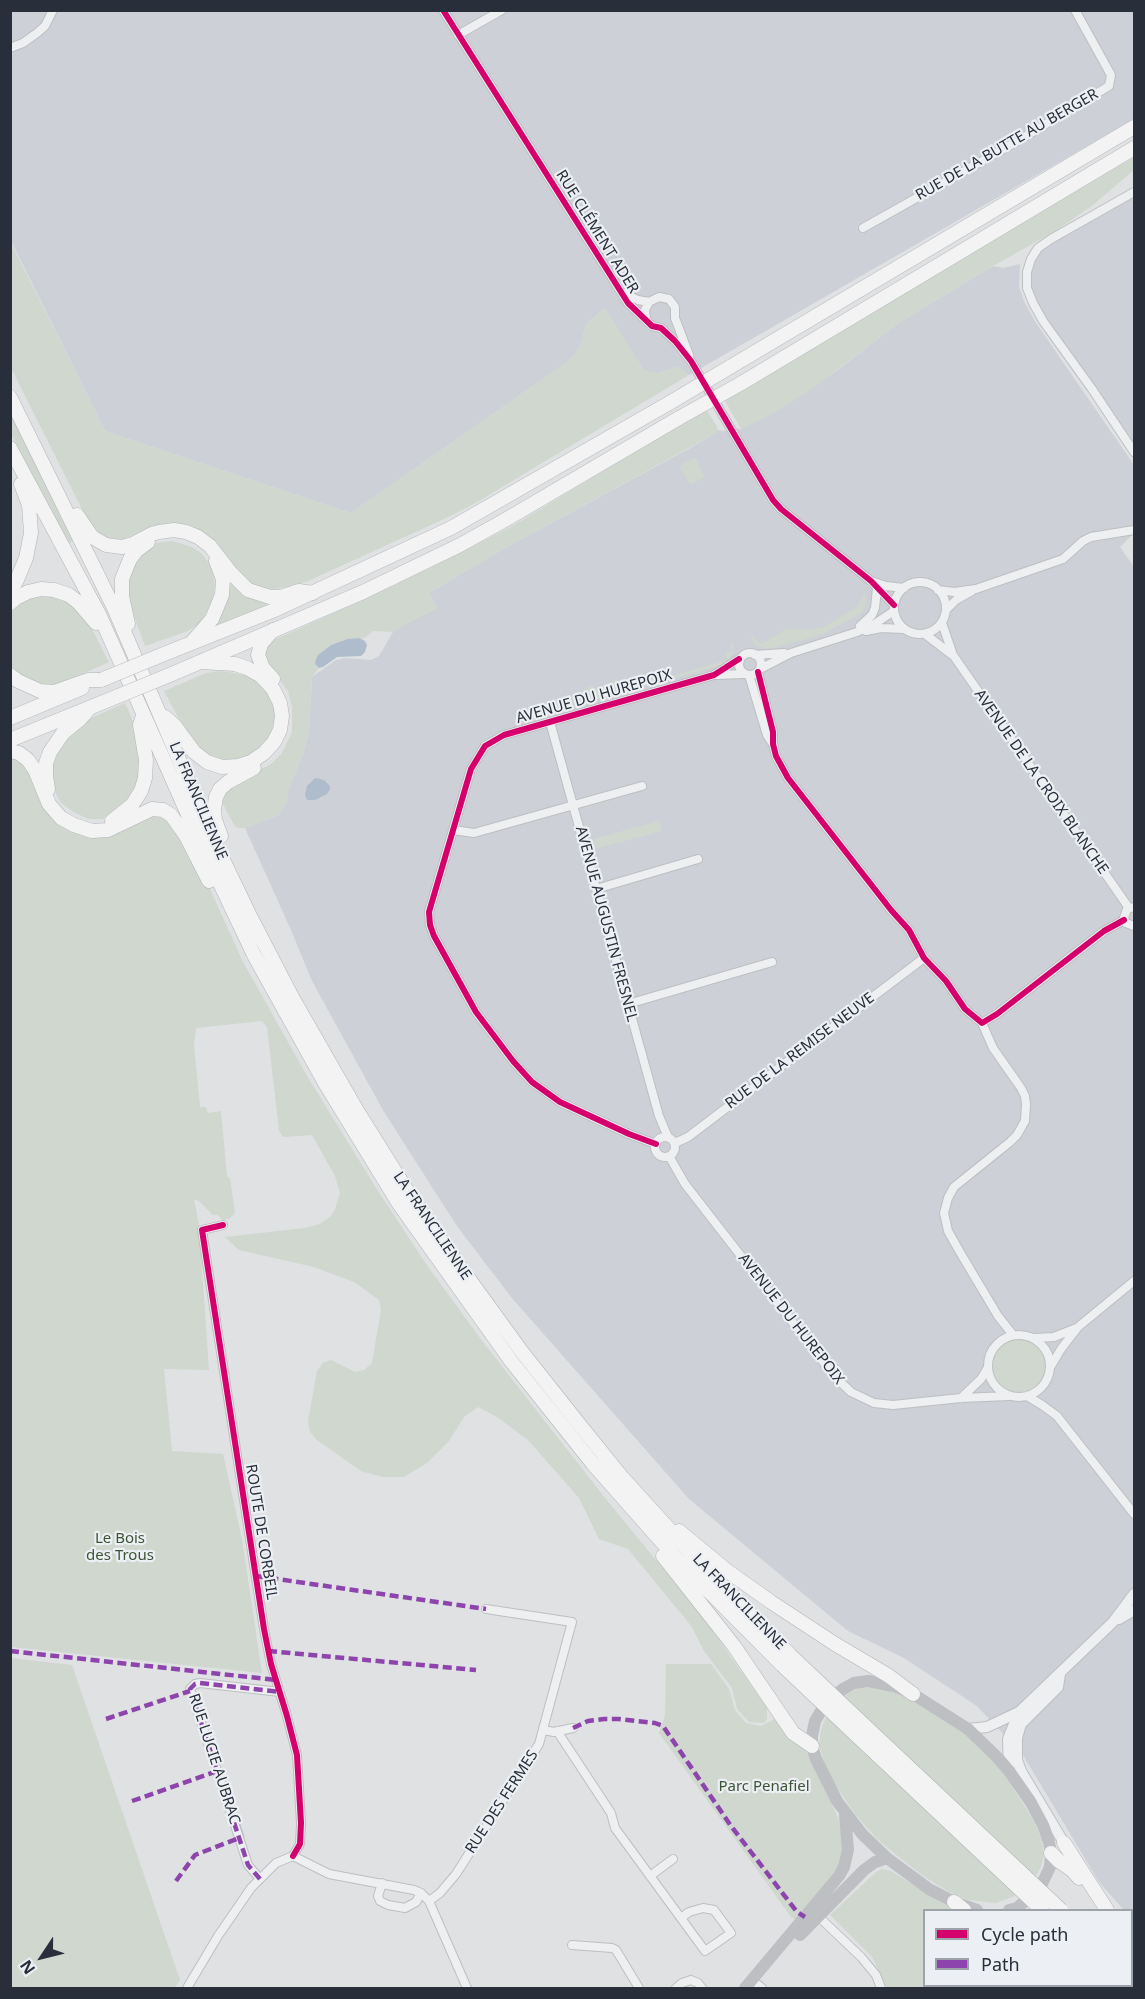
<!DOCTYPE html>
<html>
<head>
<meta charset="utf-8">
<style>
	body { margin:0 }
	#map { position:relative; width:1145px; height:1999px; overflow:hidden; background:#dfe1e3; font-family:"Noto Sans",sans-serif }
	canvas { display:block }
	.frame { position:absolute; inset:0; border:12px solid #282e3a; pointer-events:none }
	.legend { position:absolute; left:923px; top:1909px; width:210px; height:78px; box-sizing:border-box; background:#eceff3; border:2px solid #9ea2a9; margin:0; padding:8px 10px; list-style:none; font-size:18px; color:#282e3a }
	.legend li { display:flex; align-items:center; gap:12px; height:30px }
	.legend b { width:30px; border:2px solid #9ea2a9 }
	.north { position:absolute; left:12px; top:1927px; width:60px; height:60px; -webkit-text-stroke:4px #eceff3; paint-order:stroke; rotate:235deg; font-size:16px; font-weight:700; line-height:24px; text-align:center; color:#282e3a }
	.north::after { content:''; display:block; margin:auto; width:21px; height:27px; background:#282e3a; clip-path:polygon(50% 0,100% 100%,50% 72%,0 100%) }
</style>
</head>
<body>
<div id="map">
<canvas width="1145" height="1999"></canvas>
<div class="frame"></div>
<ul class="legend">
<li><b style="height:8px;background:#d6006c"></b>Cycle path</li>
<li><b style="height:8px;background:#8e44ad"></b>Path</li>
</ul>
<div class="north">N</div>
</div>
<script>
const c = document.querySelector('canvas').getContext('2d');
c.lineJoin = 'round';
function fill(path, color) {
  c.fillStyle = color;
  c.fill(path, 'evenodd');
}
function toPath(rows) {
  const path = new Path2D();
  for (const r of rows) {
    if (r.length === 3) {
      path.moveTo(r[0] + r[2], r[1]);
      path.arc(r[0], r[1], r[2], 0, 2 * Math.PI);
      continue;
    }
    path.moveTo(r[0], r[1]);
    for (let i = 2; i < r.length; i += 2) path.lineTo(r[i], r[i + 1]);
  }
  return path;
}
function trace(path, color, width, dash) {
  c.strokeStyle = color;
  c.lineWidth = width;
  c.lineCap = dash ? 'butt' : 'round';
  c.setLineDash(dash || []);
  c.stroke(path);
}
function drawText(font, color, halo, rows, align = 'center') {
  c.font = font + ' "Noto Sans",sans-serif';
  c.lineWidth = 4.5;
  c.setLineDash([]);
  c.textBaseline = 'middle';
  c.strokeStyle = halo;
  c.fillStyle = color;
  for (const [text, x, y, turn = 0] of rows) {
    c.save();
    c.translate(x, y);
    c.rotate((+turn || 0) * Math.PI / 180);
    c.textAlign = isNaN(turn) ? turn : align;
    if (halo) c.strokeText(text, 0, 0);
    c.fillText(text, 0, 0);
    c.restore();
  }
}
fill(toPath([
	[11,11,1134,11,1134,119,689,375,677,367,657,373,644,371,605,308,586,324,582,341,574,356,566,363,351,513,105,431,11,241],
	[1134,191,1134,452,1061,347,1027,288,1031,259,1038,248],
	[1020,264,1019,287,1024,301,1036,323,1134,465,1134,533,1120,547,1134,567,1134,1923,1132,1919,1132,1910,1124,1910,1099,1882,1023,1755,977,1706,904,1658,848,1631,689,1499,511,1297,457,1226,384,1112,312,981,291,930,245,828,279,815,288,799,288,791,303,754,309,732,312,677,336,660,345,658,371,660,379,656,393,632,403,625,437,608,429,593,507,547,690,448,716,433,718,430,724,431,732,428,741,429,835,372,897,324,993,266,1003,268]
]), '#cdd0d6');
fill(toPath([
	[1134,157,1134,170,1093,205,1057,230,993,266,897,324,808,392,763,419,741,429,724,399],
	[10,241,105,431,351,513,566,363,574,356,582,341,586,324,605,308,644,371,657,373,677,367,680,367,689,375,472,505,444,519,308,581,291,587,273,589,260,588,247,581,235,571,221,550,207,534,190,525,170,523,152,526,122,540,110,539,99,533,88,521,11,368],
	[10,409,73,541,68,543,11,434],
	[706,409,716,425,718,430,716,433,507,547,429,593,437,608,403,625,393,632,373,631,363,639,359,638,331,645,318,655,316,665,319,668,312,677,309,732,303,754,288,791,288,799,279,815,245,828,238,828,234,825,221,800,227,790,240,780,271,764,282,753,292,732,292,707,288,691,267,664,265,654,268,646,274,640,391,587,474,546,514,525],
	[695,457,705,477,690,485,679,466],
	[173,541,192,547,202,554,212,567,215,587,213,597,210,606,199,624,188,631,145,646,125,592,131,566,151,545,161,542],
	[231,584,245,594,267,604,264,607,219,626,216,624,226,587],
	[862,585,867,601,862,613,821,635,770,649,757,646,750,638,753,636,760,644,788,628,807,630,824,627,858,606,864,593],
	[56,595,68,598,86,617,109,662,71,679,53,685,42,686,31,683,11,668,11,609,19,600],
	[734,642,733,650,731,657,721,665,643,687,638,682,638,680,663,672,666,678,727,660,726,653,732,651,730,644],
	[222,671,246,675,266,687,276,711,275,732,269,741,248,758,224,760,213,757,197,747,188,736,164,691,206,673],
	[616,679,622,688,628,685,626,692,608,697,605,693,600,694,601,699,562,710,571,697,592,685,596,690],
	[550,702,549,714,533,718,523,713,524,709,529,707,530,710],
	[125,703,135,726,139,741,140,776,135,791,127,803,115,814,104,819,88,819,72,811,60,802,53,787,51,770,55,755,62,741,85,721],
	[11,751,19,753,49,804,92,831,163,810,186,836,242,960,307,1076,378,1191,426,1264,483,1342,609,1503,702,1616,767,1708,767,1719,764,1723,749,1722,737,1709,732,1688,704,1651,692,1627,628,1549,599,1539,579,1498,528,1440,497,1417,478,1407,464,1417,449,1441,427,1463,404,1477,383,1477,361,1471,317,1440,310,1432,308,1421,317,1371,323,1363,331,1360,355,1372,364,1370,372,1363,381,1310,379,1300,354,1282,314,1267,239,1250,225,1237,305,1228,320,1224,331,1216,335,1209,340,1193,335,1176,312,1135,285,1137,282,1136,279,1130,267,1027,262,1021,196,1028,194,1044,200,1107,206,1107,208,1113,221,1111,227,1176,230,1178,235,1213,229,1219,222,1220,218,1215,213,1215,199,1201,194,1199,199,1225,209,1370,164,1369,172,1451,223,1454,242,1539,262,1673,11,1647],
	[659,821,662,831,595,849,593,839],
	[1019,1366,26],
	[11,1658,72,1665,180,1980,175,1988,11,1988],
	[666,1664,711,1664,729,1689,735,1710,746,1723,761,1726,778,1717,807,1751,839,1820,844,1851,838,1868,799,1921,791,1917,659,1733,665,1716],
	[878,1687,899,1694,922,1706,968,1736,989,1756,1006,1777,1022,1802,1036,1825,1042,1841,1044,1855,1041,1867,1037,1874,1013,1897,996,1903,968,1900,949,1892,925,1877,900,1858,876,1838,855,1814,834,1783,824,1762,819,1745,821,1730,825,1719,846,1694,860,1688],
	[882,1869,891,1871,955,1910,924,1910,924,1986,928,1986,920,1988,887,1988,872,1957,830,1915,876,1872]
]), '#cfd7cf');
fill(toPath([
	[359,638,365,641,367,645,365,652,361,656,337,657,323,667,319,668,316,665,315,662,318,655,331,645,348,639],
	[315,778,321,779,325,781,330,786,330,789,327,794,315,800,307,800,305,795,307,786]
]), '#afbccc');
trace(toPath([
	[224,1779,243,1837]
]), '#afbccc', 3);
const minor = toPath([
	[443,10,628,303,652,326,661,328,675,341,691,361,773,500,781,509,871,581,894,605],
	[458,35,502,10],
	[10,48,23,43,37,33,45,26,53,10],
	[1134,192,1051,239,1038,248,1031,259,1027,272,1027,288,1033,303,1043,321,1092,389,1134,452],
	[863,228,1016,142,1109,86,1111,75,1075,10],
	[621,292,638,300,649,302],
	[646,319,645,310,649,302,659,297,669,299,675,307,675,318,689,355],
	[871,581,886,586,904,588],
	[920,608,26],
	[938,590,954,592,976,589,1063,559,1083,541,1091,537,1134,530],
	[946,610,956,600,972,591],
	[942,623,953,655,1129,908],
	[860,626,872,615,875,608,877,588],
	[866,631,881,628,904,629],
	[925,634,951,654],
	[750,664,11],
	[755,655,784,653],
	[760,669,791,653,857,632,876,623,894,611],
	[758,672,773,732,773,744,776,756,788,778,891,910,909,930,924,958,946,981,965,1009,982,1023,997,1014,1104,931,1124,920],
	[717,675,744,674],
	[749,675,767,735,773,744],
	[550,722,659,1116,668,1137],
	[453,830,474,833,642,786],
	[596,889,698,859],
	[1134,907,1127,909,1124,918,1126,923,1134,926],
	[628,1004,772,962],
	[982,1023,993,1048,1021,1088,1025,1096,1026,1105,1025,1121,1017,1135,1010,1142,954,1187,948,1198,944,1213,948,1231,961,1254,998,1316,1013,1335],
	[665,1147,10],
	[675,1143,688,1137,924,958],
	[656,1144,629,1134,560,1102,532,1082,513,1061,476,1012,434,936,430,925,429,912,471,769,485,746,504,735,714,675,739,659],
	[669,1156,685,1184,835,1377,851,1392,874,1403,893,1405,961,1398,1009,1396],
	[223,1225,202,1230,264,1629,271,1664,287,1716,297,1755,301,1823,300,1844,293,1856],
	[1019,1366,31],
	[1035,1338,1054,1337,1074,1329],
	[1051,1366,1061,1349,1078,1327,1134,1281],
	[1027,1396,1042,1405,1057,1416,1134,1514],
	[961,1398,981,1379,987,1369],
	[543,1730,554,1732,573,1728],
	[557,1731,611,1813,615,1828,705,1951,731,1933,714,1910,703,1908,689,1912,681,1918],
	[293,1856,329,1874,414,1890,421,1893,429,1901,467,1988],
	[650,1876,673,1859],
	[260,1879,248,1865,190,1689,195,1684,200,1683,280,1692],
	[382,1883,378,1896,380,1901,388,1905,405,1908,416,1902,421,1893],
	[429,1901,440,1893,456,1874,539,1744,572,1622,486,1609],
	[818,1916,861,1957,876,1975,881,1988],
	[572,1945,612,1948,616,1950,639,1988],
	[752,1980,762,1988],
	[187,1988,218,1936,251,1888,276,1863,293,1856],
	[676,1988,682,1983,691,1980,698,1983,702,1988]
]);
const tertiary = toPath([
	[1119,1619,1134,1610],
	[1060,1674,1058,1687,1021,1724,1017,1738,1017,1760,1021,1771,1064,1843],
	[968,1729,987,1727,1019,1712,1113,1622,1134,1594],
	[1009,1771,1008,1739,1019,1712]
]);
const primary = toPath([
	[730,367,1134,127],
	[740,384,1134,148],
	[164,654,277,609,451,528,671,402],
	[172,674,363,592,460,545,505,520,679,418],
	[10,718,82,688],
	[10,740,111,699]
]);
const trunk = toPath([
	[10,397,114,608,214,841,250,916,292,997,356,1109,411,1197,440,1239,522,1352,575,1419,620,1475,689,1551,790,1655],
	[10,448,100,616,197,835,254,955,325,1083,399,1204,511,1361,593,1464,677,1559,782,1665],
	[77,515,92,537,106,545,122,547,133,544,152,534,159,532,174,530,186,532,198,537,210,546,231,573,248,590,270,597,281,597,299,591,313,593],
	[10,590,16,582,26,558,31,533,29,505,21,484],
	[10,603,16,598,28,592,41,589,54,590,69,595,78,602,96,623],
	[128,624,122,596,122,579,130,559,136,551,148,542],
	[192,642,212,619,222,595,223,579,216,561],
	[10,675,18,681,40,691,54,692,88,680,101,680],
	[273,679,263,668,258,655,261,644,273,630],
	[165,717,175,726,194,752,207,762,222,767,238,766,251,762,264,753,274,742,280,730,282,716,280,703,273,689,261,676,247,668,235,664,200,662],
	[10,751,19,753,28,760,35,770,49,804,61,818,74,825,92,831,108,830,152,809,163,810,171,815,186,836,209,881],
	[48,789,46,776,46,763,50,752,63,733,80,719,89,709],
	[112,821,132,805,141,791,145,778,146,760,140,725,142,719],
	[221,836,215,820,214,810,216,797,220,789,228,782,254,768],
	[679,1531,726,1570,771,1602,835,1644,889,1676,913,1694],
	[663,1556,734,1646,793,1733,812,1746],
	[863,1724,997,1850],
	[854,1733,990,1861],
	[1064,1843,1107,1910],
	[1051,1853,1059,1861,1072,1870,1079,1878],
	[954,1902,964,1910],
	[1132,1946,1134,1950],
	[1132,1976,1134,1979],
	[1083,1986,1087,1988],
	[1122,1986,1125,1988]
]);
trace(minor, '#bdbfc1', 10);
trace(tertiary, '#bdbfc1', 12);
trace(primary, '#bbbec1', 15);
trace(trunk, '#b1b4b8', 15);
trace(minor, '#eeeff0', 8);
trace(tertiary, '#eeeff0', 10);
trace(toPath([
	[977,1910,954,1902,929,1889,887,1858,862,1834,837,1801,816,1759,812,1746,812,1736,815,1721,821,1711,829,1700,843,1689,854,1683,868,1681,894,1686,913,1694,968,1729,997,1757,1009,1771,1030,1801,1043,1825,1049,1842,1051,1853,1050,1867,1040,1888,1017,1908,1009,1910],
	[800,1935,864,1870,875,1862,887,1858],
	[745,1988,839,1876,844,1867,848,1850,845,1815]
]), '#bdbfc3', 12);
trace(primary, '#f3f3f4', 14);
trace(trunk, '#f3f3f4', 14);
const primaryBridge = toPath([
	[671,402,730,367],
	[679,418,740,384],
	[101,680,164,654],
	[111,699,172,674]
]);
const trunkBridge = toPath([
	[790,1655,863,1724],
	[782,1665,854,1733],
	[997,1850,1061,1910],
	[990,1861,1042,1910]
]);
trace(primaryBridge, '#bbbec1', 15, []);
trace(trunkBridge, '#b1b4b8', 15, []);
trace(primaryBridge, '#f3f3f4', 14);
trace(trunkBridge, '#f3f3f4', 14);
trace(toPath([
	[256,1576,486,1609],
	[10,1651,276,1680],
	[268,1651,476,1670],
	[106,1719,190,1691],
	[573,1728,588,1721,604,1719,619,1719,655,1723,663,1726,731,1826,797,1912,805,1917],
	[132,1801,217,1771],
	[260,1879,248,1865,190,1689,195,1684,200,1683,280,1692],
	[176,1881,195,1855,239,1838]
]), '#8e44ad', 4.5, [9, 4.5]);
trace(toPath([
	[443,10,628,303,652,326,661,328,675,341,691,361,773,500,781,509,871,581,894,605],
	[758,672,773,732,773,744,776,756,788,778,891,910,909,930,924,958,946,981,965,1009,982,1023,997,1014,1104,931,1124,920],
	[656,1144,629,1134,560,1102,532,1082,513,1061,476,1012,434,936,430,925,429,912,471,769,485,746,504,735,714,675,739,659],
	[223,1225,202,1230,264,1629,271,1664,287,1716,297,1755,301,1823,300,1844,293,1856]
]), '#d6006c', 6);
drawText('15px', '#282e3a', '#eceff3', [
	["RUE DE LA BUTTE AU BERGER",1007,145,-30],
	["RUE CLÉMENT ADER",597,232,58],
	["AVENUE DU HUREPOIX",594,697,-16],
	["AVENUE DE LA CROIX BLANCHE",1041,782,55],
	["LA FRANCILIENNE",198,801,67],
	["AVENUE AUGUSTIN FRESNEL",606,924,75],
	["RUE DE LA REMISE NEUVE",800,1051,-37],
	["LA FRANCILIENNE",432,1226,56],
	["AVENUE DU HUREPOIX",791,1319,52],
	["ROUTE DE CORBEIL",261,1532,81],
	["LA FRANCILIENNE",739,1602,46],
	["RUE LUCIE AUBRAC",214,1759,72],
	["RUE DES FERMES",502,1802,-57]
]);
drawText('15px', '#3b5436', '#eceff3', [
	["Le Bois",120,1539],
	["des Trous",120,1556],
	["Parc Penafiel",764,1787]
]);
</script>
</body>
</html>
